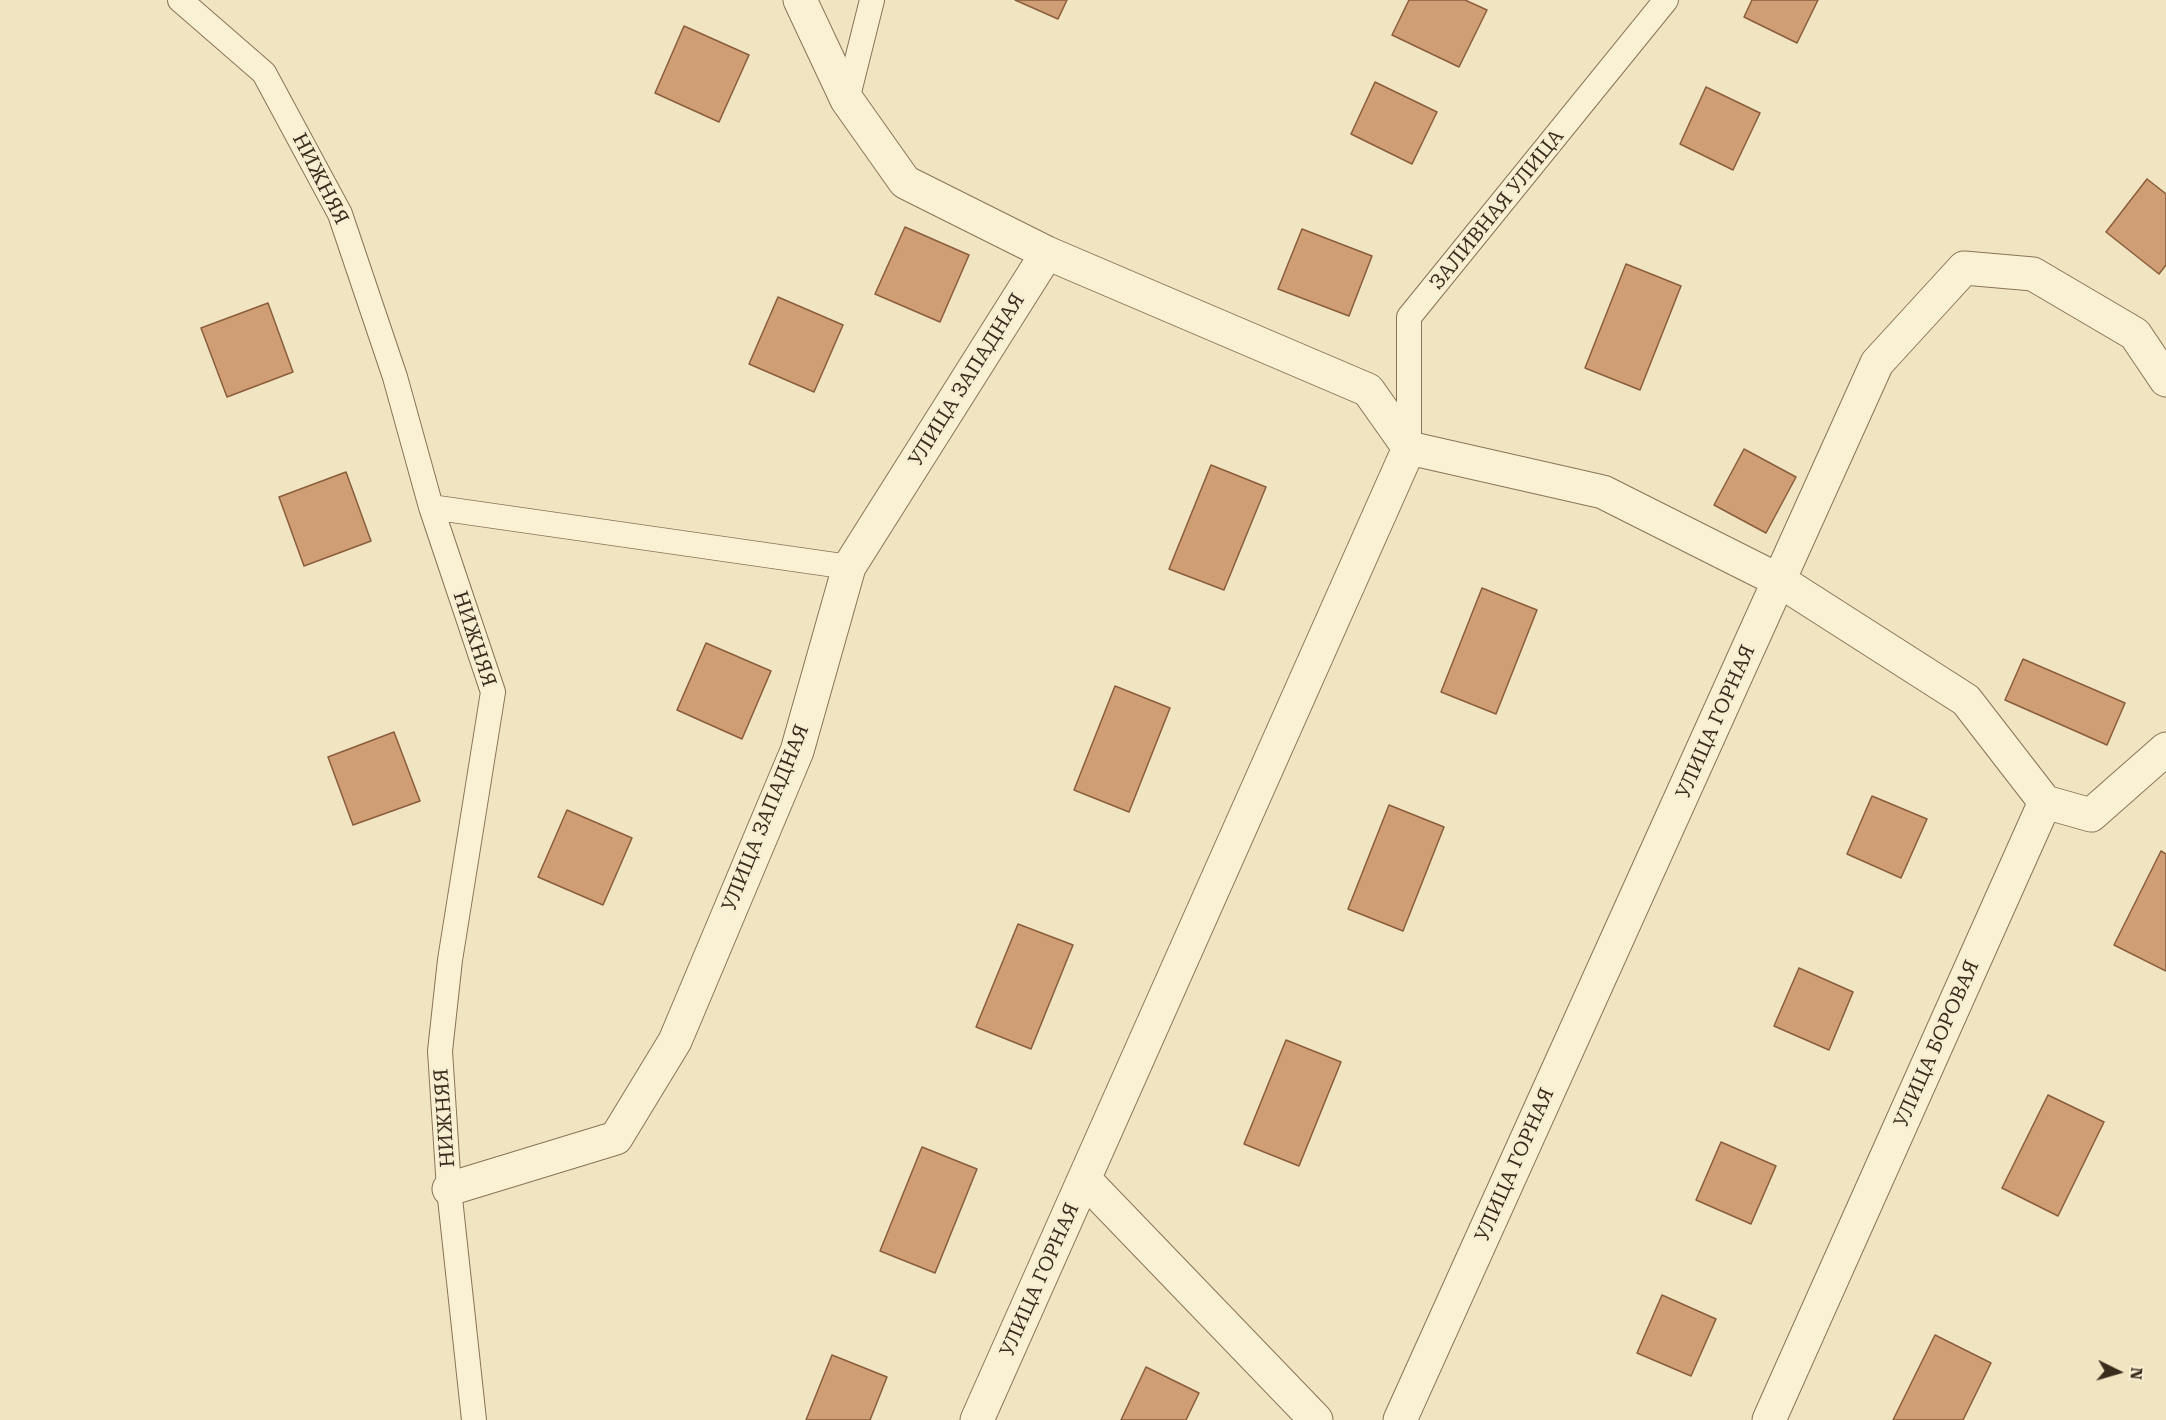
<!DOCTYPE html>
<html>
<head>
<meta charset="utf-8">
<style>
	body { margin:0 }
	#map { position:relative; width:2166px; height:1420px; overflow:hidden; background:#f0e4c1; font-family:"Roboto Serif",serif }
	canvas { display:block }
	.north { position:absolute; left:2088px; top:1342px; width:60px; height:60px; -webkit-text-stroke:4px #f7edd1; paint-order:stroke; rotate:95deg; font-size:16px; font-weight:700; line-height:24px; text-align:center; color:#392c1d }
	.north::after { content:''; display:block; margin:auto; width:21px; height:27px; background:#392c1d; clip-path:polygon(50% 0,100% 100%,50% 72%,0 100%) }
</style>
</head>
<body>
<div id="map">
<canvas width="2166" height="1420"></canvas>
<div class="north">N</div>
</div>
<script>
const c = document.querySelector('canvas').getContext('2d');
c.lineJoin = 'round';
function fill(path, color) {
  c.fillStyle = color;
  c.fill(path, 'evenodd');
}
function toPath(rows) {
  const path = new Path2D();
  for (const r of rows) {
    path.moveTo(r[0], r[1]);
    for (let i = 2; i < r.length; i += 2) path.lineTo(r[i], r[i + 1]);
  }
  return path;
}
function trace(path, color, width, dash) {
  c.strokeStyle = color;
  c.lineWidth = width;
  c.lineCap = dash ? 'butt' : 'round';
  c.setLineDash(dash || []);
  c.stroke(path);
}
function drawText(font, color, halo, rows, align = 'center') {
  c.font = font + ' "Roboto Serif",serif';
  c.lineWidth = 4.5;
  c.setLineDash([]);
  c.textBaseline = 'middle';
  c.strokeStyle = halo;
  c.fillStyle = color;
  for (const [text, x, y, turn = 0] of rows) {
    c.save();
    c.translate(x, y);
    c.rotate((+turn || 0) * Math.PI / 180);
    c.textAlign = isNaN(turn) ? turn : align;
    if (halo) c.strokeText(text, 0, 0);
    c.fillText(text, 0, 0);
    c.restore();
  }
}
const building = toPath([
	[1015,0,1067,0,1058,19,1015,0],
	[1409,0,1465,0,1487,10,1459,67,1392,35,1409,0],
	[1752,0,1818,0,1797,43,1744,17,1752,0],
	[684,26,749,55,719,122,655,93,684,26],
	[1375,82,1437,112,1412,164,1351,134,1375,82],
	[1706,87,1760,113,1733,170,1680,144,1706,87],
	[2147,179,2166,194,2166,265,2159,274,2106,232,2147,179],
	[905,227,969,255,940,322,875,294,905,227],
	[1302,229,1372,256,1349,316,1278,289,1302,229],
	[1626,264,1681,286,1640,390,1585,368,1626,264],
	[778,297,843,325,814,392,749,364,778,297],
	[268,303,293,372,227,397,201,328,268,303],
	[1744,449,1796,477,1766,533,1714,505,1744,449],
	[1211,465,1266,487,1224,590,1169,569,1211,465],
	[346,472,371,541,304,566,279,497,346,472],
	[1482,588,1537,610,1496,714,1441,692,1482,588],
	[706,643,771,671,742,739,677,710,706,643],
	[2023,659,2125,703,2107,745,2005,700,2023,659],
	[1115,686,1170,708,1129,812,1074,790,1115,686],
	[394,732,420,801,353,825,328,757,394,732],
	[1872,796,1927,819,1901,878,1847,854,1872,796],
	[1389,805,1444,827,1403,931,1348,909,1389,805],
	[567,810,632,838,603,905,538,877,567,810],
	[2161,851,2166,854,2166,971,2114,945,2161,851],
	[1018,924,1073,945,1031,1049,976,1027,1018,924],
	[1799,968,1853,992,1829,1050,1774,1026,1799,968],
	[1286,1040,1341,1062,1299,1166,1244,1144,1286,1040],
	[2048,1095,2104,1122,2058,1216,2002,1188,2048,1095],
	[1721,1142,1776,1166,1751,1224,1696,1200,1721,1142],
	[922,1147,977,1169,935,1273,880,1251,922,1147],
	[1662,1295,1716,1319,1691,1376,1637,1353,1662,1295],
	[1935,1335,1991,1363,1963,1420,1893,1420,1935,1335],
	[832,1355,887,1377,870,1420,806,1420,832,1355],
	[1146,1367,1199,1393,1186,1420,1121,1420,1146,1367]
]);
fill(building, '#d09e75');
trace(building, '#8a5e3c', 1.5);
const service = toPath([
	[180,0,264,73,340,214,395,377,431,507,493,692,450,960,440,1051,449,1189,474,1420],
	[847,100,872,0],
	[1409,448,1409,317,1666,0],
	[431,507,849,567]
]);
const minor = toPath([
	[800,0,847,100,905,182,1047,253,1368,390,1409,448],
	[1409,448,1603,492,1780,581,1966,700,2045,802],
	[1085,1180,1316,1420],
	[449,1189,616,1138,675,1041,797,751,849,567,1047,253],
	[977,1420,1409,448],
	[1400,1420,1877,363,1964,268,2033,274,2135,334,2166,380],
	[1769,1420,2045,802,2091,815,2166,749]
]);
trace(service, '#8a7457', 26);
trace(minor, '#8a7457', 35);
trace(service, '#faf0d4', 24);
trace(minor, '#faf0d4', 33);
drawText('20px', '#392c1d', '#f7edd1', [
	["НИЖНЯЯ",320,179,63],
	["ЗАЛИВНАЯ УЛИЦА",1497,210,-51],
	["УЛИЦА ЗАПАДНАЯ",967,380,-58],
	["НИЖНЯЯ",474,639,72],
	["УЛИЦА ГОРНАЯ",1716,722,-66],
	["УЛИЦА ЗАПАДНАЯ",766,818,-68],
	["УЛИЦА БОРОВАЯ",1937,1044,-66],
	["НИЖНЯЯ",445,1118,-94],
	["УЛИЦА ГОРНАЯ",1515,1165,-66],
	["УЛИЦА ГОРНАЯ",1040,1280,-66]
]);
</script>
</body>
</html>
